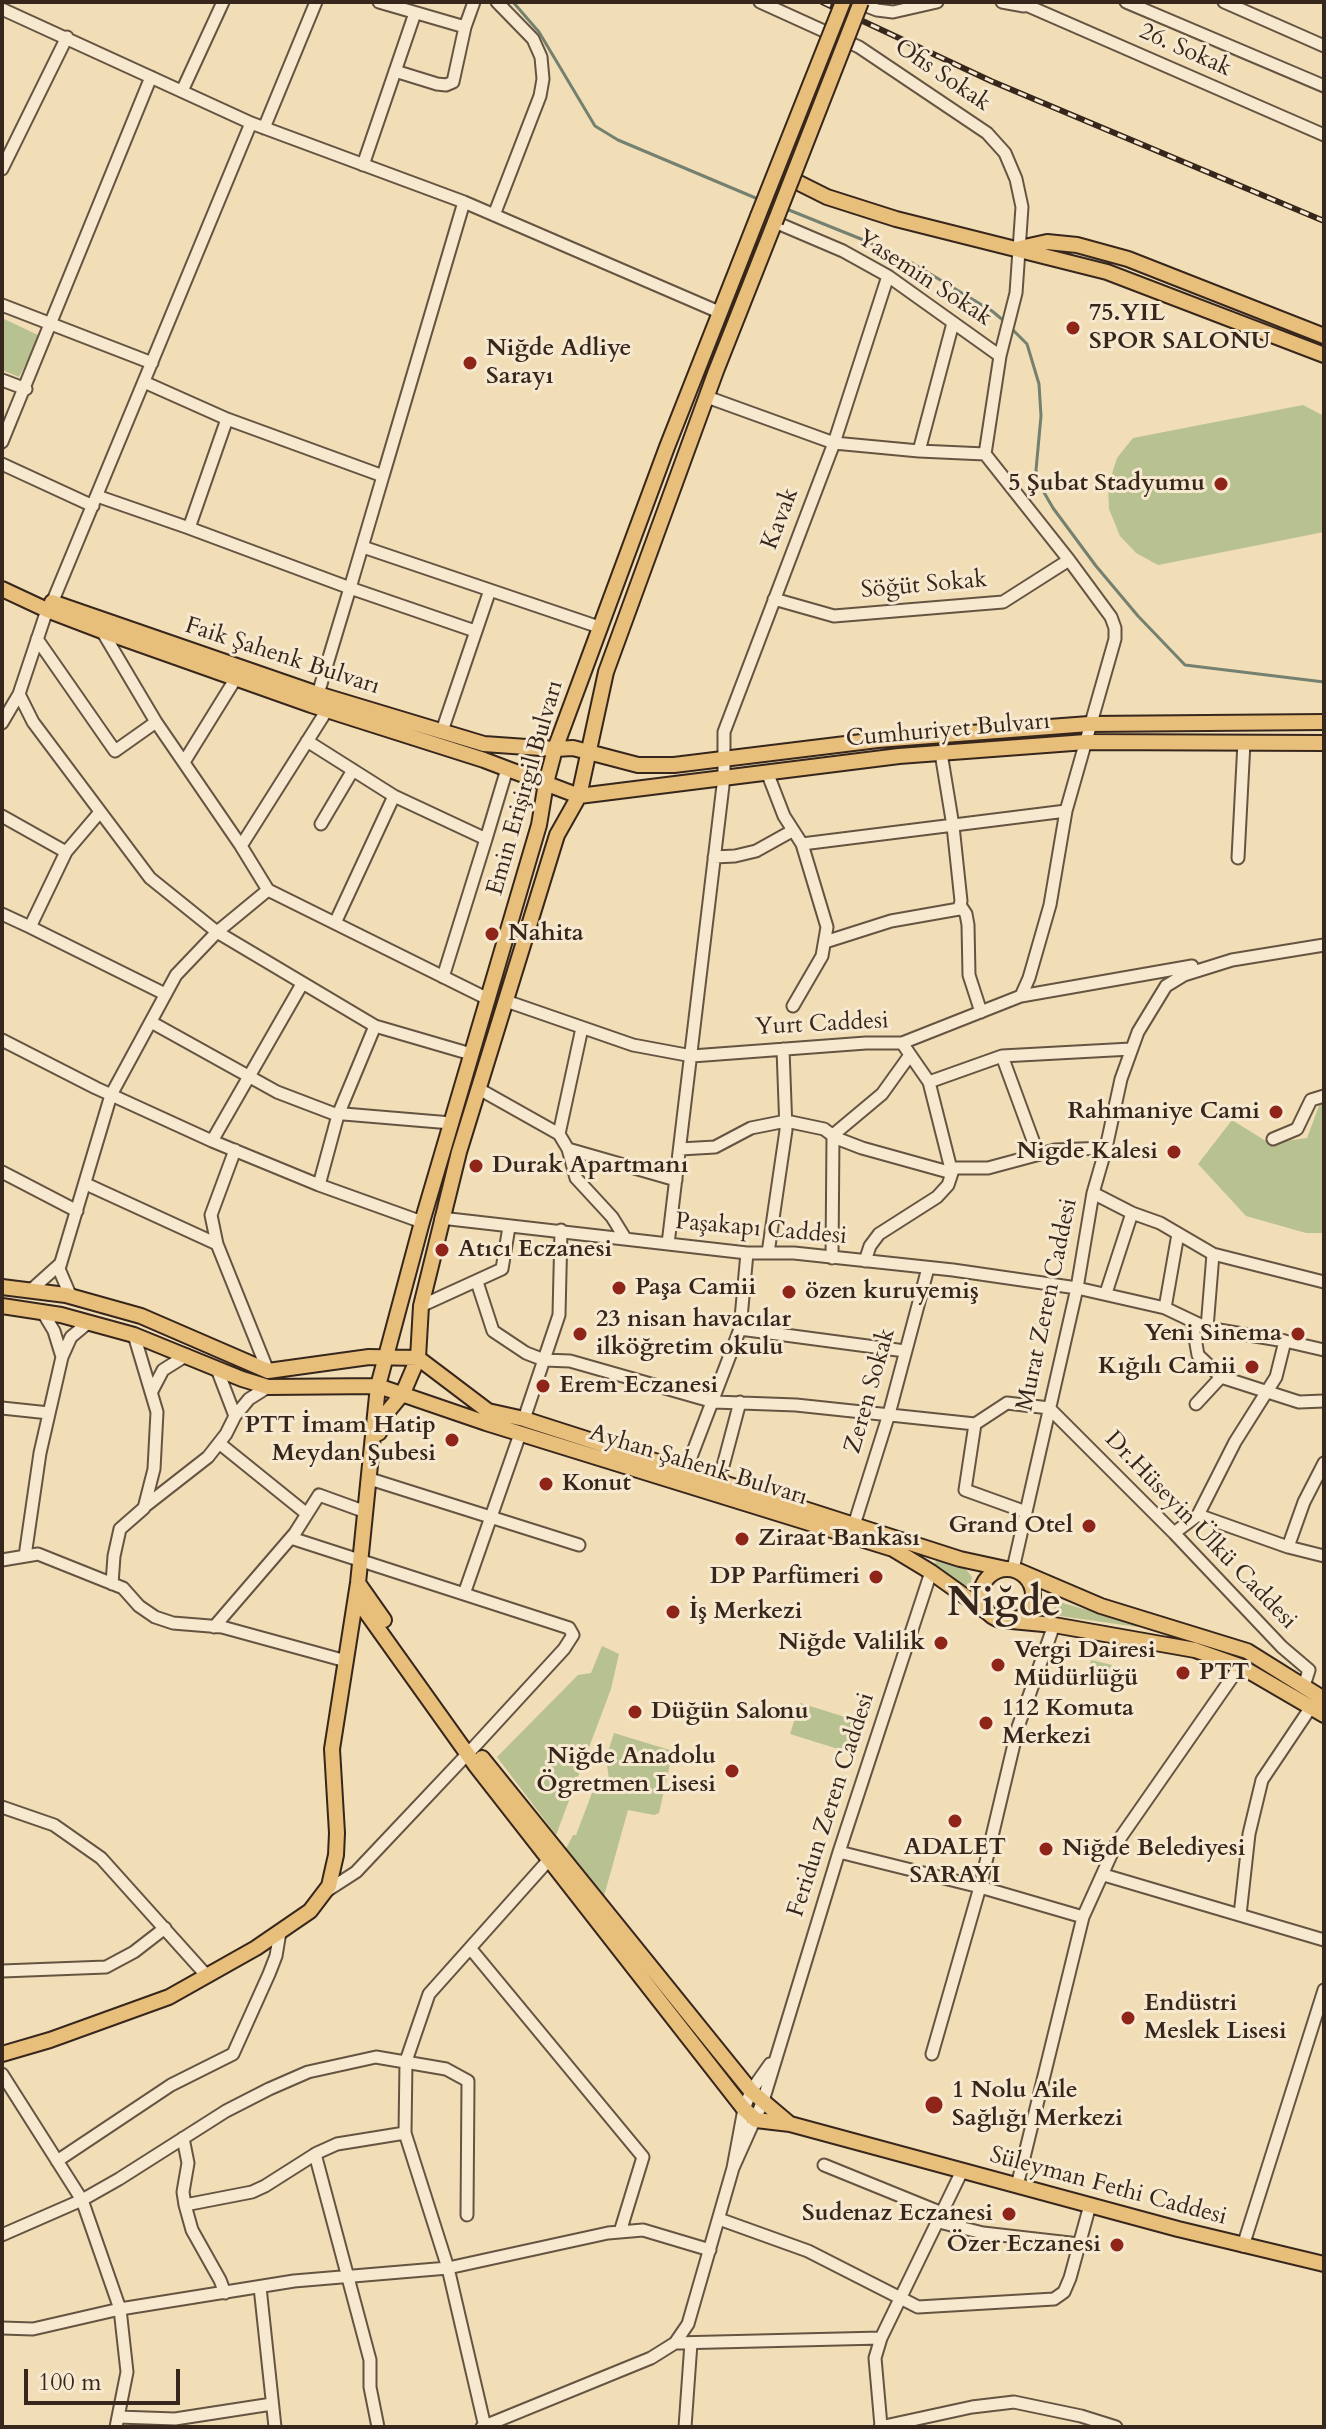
<!DOCTYPE html>
<html>
<head>
<meta charset="utf-8">
<style>
	body { margin:0 }
	#map { position:relative; width:1326px; height:2429px; overflow:hidden; background:#f1ddb6; font-family:Cardo,serif }
	canvas { display:block }
	.frame { position:absolute; inset:0; border:4px solid #37261c; pointer-events:none }
	.scale { position:absolute; left:24px; top:2369px; width:156px; height:36px; box-sizing:border-box; border:4px solid #37261c; border-top:0; padding-left:10px; font-size:24px; line-height:28px; white-space:nowrap; color:#37261c; -webkit-text-stroke:6px #f6e9d0; paint-order:stroke }
</style>
</head>
<body>
<div id="map">
<canvas width="1326" height="2429"></canvas>
<div class="frame"></div>
<div class="scale">100 m</div>
</div>
<script>
const c = document.querySelector('canvas').getContext('2d');
c.lineJoin = 'round';
function fill(path, color) {
  c.fillStyle = color;
  c.fill(path, 'evenodd');
}
function toPath(rows) {
  const path = new Path2D();
  for (const r of rows) {
    if (r.length === 3) {
      path.moveTo(r[0] + r[2], r[1]);
      path.arc(r[0], r[1], r[2], 0, 2 * Math.PI);
      continue;
    }
    path.moveTo(r[0], r[1]);
    for (let i = 2; i < r.length; i += 2) path.lineTo(r[i], r[i + 1]);
  }
  return path;
}
function trace(path, color, width, dash) {
  c.strokeStyle = color;
  c.lineWidth = width;
  c.lineCap = dash ? 'butt' : 'round';
  c.setLineDash(dash || []);
  c.stroke(path);
}
function drawText(font, color, halo, rows, align = 'center') {
  c.font = font + ' Cardo,serif';
  c.lineWidth = 6;
  c.setLineDash([]);
  c.textBaseline = 'middle';
  c.strokeStyle = halo;
  c.fillStyle = color;
  for (const [text, x, y, turn = 0] of rows) {
    c.save();
    c.translate(x, y);
    c.rotate((+turn || 0) * Math.PI / 180);
    c.textAlign = isNaN(turn) ? turn : align;
    if (halo) c.strokeText(text, 0, 0);
    c.fillText(text, 0, 0);
    c.restore();
  }
}
fill(toPath([
	[2,318,40,336,19,377,2,370],
	[1303,405,1324,416,1324,532,1158,565,1136,553,1120,536,1109,509,1108,486,1117,458,1133,438],
	[1324,1102,1324,1233,1306,1233,1246,1216,1198,1164,1232,1120,1269,1143,1307,1138,1320,1103],
	[936,1560,965,1568,972,1577,970,1586,962,1585,935,1564],
	[1056,1601,1139,1625,1138,1627,1053,1615],
	[602,1646,619,1654,611,1689,556,1835,497,1757,578,1675,591,1673],
	[1091,1660,1112,1665,1109,1680,1088,1674],
	[800,1703,861,1722,851,1753,790,1734],
	[614,1733,673,1751,659,1813,654,1815,628,1810,604,1896,600,1898,565,1851,573,1835,576,1835,592,1793,603,1790,609,1779,606,1758]
]), '#b8c290');
trace(toPath([
	[513,2,539,32,595,126,618,140,758,199],
	[784,208,866,241,907,260,992,311,1004,321],
	[1012,329,1027,344,1039,384,1041,416,1036,470,1038,482,1053,508,1096,566,1138,616,1185,665,1324,682]
]), '#748170', 3);
const minor = toPath([
	[379,2,465,27],
	[760,2,859,47,987,133,1005,153,1016,179,1022,207,1016,293,1000,356],
	[856,2,877,10,893,12,937,2],
	[1002,2,1024,6],
	[1019,2,1324,135],
	[1126,2,1324,86],
	[1224,2,1324,46],
	[2,9,251,123,464,202,719,312],
	[395,71,437,84,446,85,453,82,465,27,474,2],
	[182,91,223,2],
	[264,128,316,2],
	[363,165,415,13],
	[2,169,67,37],
	[494,215,540,96,543,79,541,57,533,39,497,2],
	[775,222,843,251,888,276,1000,356,985,454],
	[2,305,152,363],
	[2,380,26,389],
	[144,382,227,419],
	[707,397,834,443,919,451,985,454],
	[2,442,151,77],
	[919,451,953,323],
	[2,464,93,506],
	[383,476,350,588,189,528,227,419,383,476,464,202],
	[97,496,189,528],
	[363,547,599,627],
	[774,599,834,616,1003,602,1069,560],
	[37,639,115,751,156,722],
	[19,694,33,722,150,878,217,932,375,1026,338,1115,319,1185],
	[318,694,350,588,475,631],
	[2,723,19,694,47,610,52,603,251,123],
	[442,731,490,590],
	[307,741,394,796,335,923],
	[184,762,236,678],
	[767,772,784,816,802,844,827,927,822,956,793,1006],
	[394,796,486,839,507,769],
	[2,816,66,852,100,812],
	[321,824,353,770],
	[802,844,1066,811],
	[241,846,327,710],
	[714,857,735,856,756,851,792,831],
	[1238,858,1244,742],
	[268,890,488,999],
	[960,905,966,914,968,925,969,975,981,1012],
	[2,914,30,927,66,852],
	[30,927,165,994],
	[825,942,891,921,959,909,961,901,953,826,941,753],
	[443,977,486,839],
	[1021,996,1192,966],
	[506,1001,633,1045,692,1056,866,1043,902,1043,1021,996,1029,978,1050,905,1066,811,1115,639,1115,628,1111,617,1069,560,985,454],
	[151,1022,277,1092,332,1113,451,1123],
	[375,1026,471,1054],
	[2,1040,96,1088,212,1141,319,1185,422,1222],
	[1002,1056,1038,1154],
	[929,1082,1002,1056,1131,1049],
	[479,1089,559,1134,568,1149,576,1178,612,1217,625,1238],
	[559,1134,582,1028],
	[1273,1139,1297,1129,1311,1100,1324,1096],
	[212,1141,302,984],
	[568,1149,676,1180],
	[680,1149,715,1147,751,1128,786,1121,824,1129,836,1138,862,1148,952,1173],
	[235,1150,211,1215,217,1244,268,1371],
	[951,1168,988,1168,1055,1150,1106,1148],
	[2,1172,77,1211],
	[86,1184,217,1244],
	[1093,1193,1132,1213,1160,1223,1213,1254,1324,1282],
	[441,1218,747,1253,794,1253,953,1270,1077,1288,1165,1308,1207,1328,1285,1341,1324,1350],
	[668,1244,724,777,724,732,834,443,888,276],
	[768,1253,786,1130,783,1049],
	[832,1258,833,1135,882,1094,910,1055],
	[865,1261,870,1246,879,1234,937,1197,948,1185,952,1173,929,1082,902,1043],
	[477,1282,493,1331,526,1353,544,1360,570,1361,714,1402,796,1405,975,1424,1007,1403,1049,1408,1174,1533,1282,1647,1309,1670,1304,1686],
	[31,1290,61,1263],
	[1106,1293,1132,1213],
	[71,1297,59,1269,111,1095,176,975,217,932,268,890,241,846,156,722,102,631],
	[421,1306,502,1269,509,1227],
	[1165,1308,1178,1234],
	[42,1311,54,1331,62,1357,71,1337,89,1322],
	[1192,1321,1198,1355,1221,1377,1299,1402,1324,1401],
	[1207,1328,1213,1254],
	[740,1329,905,1351],
	[217,1369,235,1416],
	[152,1391,163,1370,187,1355],
	[1196,1404,1221,1377],
	[2,1408,49,1413],
	[524,1419,559,1315,561,1230],
	[975,1424,965,1490,1026,1512],
	[219,1443,307,1514],
	[686,1470,740,1329,747,1253],
	[370,1479,579,1545],
	[719,1481,740,1402],
	[144,1507,208,1457,226,1434,235,1416,249,1399,268,1387],
	[1198,1515,1288,1547,1324,1556],
	[854,1525,889,1414,928,1268],
	[1174,1533,1198,1515,1235,1442,1276,1377,1285,1341],
	[291,1538,569,1628,573,1635,564,1649,474,1747,356,1872,325,1892],
	[1288,1547,1304,1502,1324,1463],
	[25,1556,40,1453,62,1357],
	[2,1560,38,1554,123,1588,139,1606,155,1617,173,1623,222,1627,346,1661],
	[1013,1569,1077,1288,1093,1193,1106,1148,1121,1079,1138,1032,1166,986,1184,975,1232,960,1324,945],
	[112,1584,114,1556,120,1529,144,1508,154,1469,157,1412,134,1335],
	[464,1594,520,1434],
	[214,1627,295,1533,319,1495,366,1512],
	[2,1807,54,1825,101,1858,207,1976],
	[839,1852,980,1887,1083,1917],
	[1104,1875,1324,1940],
	[1240,1915,1249,1834,1262,1780,1311,1707],
	[470,1948,643,2157,620,2232],
	[2,1971,106,1967,134,1952,165,1928],
	[932,2054,980,1887,1018,1727,1054,1625],
	[2,2074,82,2200,120,2309,127,2372,116,2427],
	[183,2138,188,2163,183,2192,185,2205,192,2230,220,2280,225,2293],
	[315,2154,370,2360,370,2387,378,2427],
	[57,2161,171,2085,233,2054,269,1974,276,1956,280,1932],
	[824,2165,942,2213],
	[733,2168,763,2101,839,1852,931,1572],
	[1017,2186,1083,1917,1116,1844,1240,1666],
	[185,2205,252,2192,265,2186,317,2153,337,2144,405,2133],
	[719,2219,808,2251,918,2307,1054,2299,1064,2292,1070,2278,1090,2205],
	[939,2222,983,2233,1079,2244],
	[2,2235,82,2200,119,2179,226,2111,269,2089,308,2072,376,2057,446,2069,468,2081,467,2215],
	[1243,2246,1324,1990],
	[260,2287,275,2427],
	[2,2328,33,2329,120,2309,294,2281,448,2268,608,2233,643,2230,710,2250],
	[675,2343,881,2338],
	[118,2417,175,2419,272,2404],
	[881,2426,875,2358,881,2338,962,2171],
	[482,2427,651,2358,675,2343,688,2324,733,2168,744,2109,751,2091,770,2064],
	[485,2427,448,2268,405,2133,406,2061,429,1994,554,1854],
	[685,2427,691,2343],
	[880,2427,972,2407,1014,2402,1081,2416,1116,2427]
]);
const major = toPath([
	[791,179,827,197,896,219,1107,272,1324,355],
	[1020,248,1047,242,1077,245,1128,259,1324,336],
	[2,589,47,610,102,631,311,705,484,760,579,796,899,756,1086,742,1324,743],
	[52,602,318,694,484,744,555,749,573,748,638,765,674,765,878,740,1089,724,1324,722],
	[2,1287,66,1295,141,1316,268,1371,369,1357,418,1358],
	[2,1306,61,1315,134,1335,242,1379,268,1387,378,1386,486,1423,893,1549,931,1572,991,1615],
	[418,1358,488,1411,524,1419,960,1559,1006,1569],
	[379,1433,389,1410,403,1393,418,1358,421,1306,459,1152,557,835,579,796,606,672,716,371,775,222],
	[1007,1595,26],
	[1019,1571,1101,1606,1247,1651,1324,1699],
	[358,1583,384,1620],
	[356,1598,476,1766,744,2109,756,2120,790,2124,1178,2229,1324,2264],
	[1001,1620,1054,1625,1195,1650,1240,1666,1324,1715],
	[482,1758,751,2091,790,2124],
	[2,2054,50,2040,169,1997,256,1948,310,1911,329,1886,336,1855,337,1833,332,1749,358,1583,378,1386,422,1222,539,825,546,783,555,749,667,447,758,216]
]);
trace(minor, '#665442', 15);
trace(major, '#37261c', 18);
trace(minor, '#f6e9d0', 11);
trace(major, '#e8be7b', 14);
const rail = toPath([
	[822,2,991,81,1324,221]
]);
trace(rail, '#37261c', 6);
trace(rail, '#f6e9d0', 3, [9]);
const majorBridge = toPath([
	[758,216,843,2],
	[775,222,861,2]
]);
trace(majorBridge, '#37261c', 18, []);
trace(majorBridge, '#e8be7b', 14);
for (const [x, y, r, color] of [
	[1073,328,8,"#8f2418"],
	[470,363,8,"#8f2418"],
	[1221,484,8,"#8f2418"],
	[492,934,8,"#8f2418"],
	[1276,1112,8,"#8f2418"],
	[1174,1152,8,"#8f2418"],
	[476,1166,8,"#8f2418"],
	[442,1250,8,"#8f2418"],
	[619,1288,8,"#8f2418"],
	[789,1292,8,"#8f2418"],
	[580,1334,8,"#8f2418"],
	[1298,1334,8,"#8f2418"],
	[1252,1367,8,"#8f2418"],
	[543,1386,8,"#8f2418"],
	[452,1440,8,"#8f2418"],
	[546,1484,8,"#8f2418"],
	[1089,1526,8,"#8f2418"],
	[742,1539,8,"#8f2418"],
	[876,1577,8,"#8f2418"],
	[673,1612,8,"#8f2418"],
	[941,1643,8,"#8f2418"],
	[998,1665,8,"#8f2418"],
	[1183,1673,8,"#8f2418"],
	[635,1712,8,"#8f2418"],
	[986,1723,8,"#8f2418"],
	[732,1771,8,"#8f2418"],
	[955,1821,8,"#8f2418"],
	[1046,1849,8,"#8f2418"],
	[1128,2018,8,"#8f2418"],
	[934,2105,10,"#8f2418"],
	[1009,2214,8,"#8f2418"],
	[1117,2245,8,"#8f2418"]
]) {
  const dot = new Path2D();
  dot.arc(x, y, r, 0, 2 * Math.PI);
  c.fillStyle = color;
  c.fill(dot);
  trace(dot, '#f6e9d0', 3);
}
drawText('24px', '#37261c', '#f6e9d0', [
	["26. Sokak",1185,51,24],
	["Ofis Sokak",942,76,34],
	["Yasemin Sokak",924,279,33],
	["Kavak",781,519,-69],
	["Söğüt Sokak",924,586,-5],
	["Faik Şahenk Bulvarı",282,657,18],
	["Cumhuriyet Bulvarı",948,731,-5],
	["Emin Erişirgil Bulvarı",526,788,-74],
	["Yurt Caddesi",822,1025,-3],
	["Paşakapı Caddesi",761,1230,5],
	["Murat Zeren Caddesi",1048,1305,-78],
	["Zeren Sokak",871,1391,-74],
	["Ayhan Şahenk Bulvarı",698,1466,17],
	["Dr.Hüseyin Ülkü Caddesi",1200,1531,46],
	["Feridun Zeren Caddesi",832,1805,-72],
	["Süleyman Fethi Caddesi",1108,2187,15]
]);
drawText('bold 24px', '#37261c', '#f6e9d0', [
	["75.YIL",1089,314],
	["SPOR SALONU",1089,342],
	["Niğde Adliye",486,349],
	["Sarayı",486,377],
	["5 Şubat Stadyumu",1205,484,"right"],
	["Nahita",508,934],
	["Rahmaniye Cami",1260,1112,"right"],
	["Nigde Kalesi",1158,1152,"right"],
	["Durak Apartmanı",492,1166],
	["Atıcı Eczanesi",458,1250],
	["Paşa Camii",635,1288],
	["özen kuruyemiş",805,1292],
	["23 nisan havacılar",596,1320],
	["ilköğretim okulu",596,1348],
	["Yeni Sinema",1282,1334,"right"],
	["Kığılı Camii",1236,1367,"right"],
	["Erem Eczanesi",559,1386],
	["PTT İmam Hatip",436,1426,"right"],
	["Meydan Şubesi",436,1454,"right"],
	["Konut",562,1484],
	["Grand Otel",1073,1526,"right"],
	["Ziraat Bankası",758,1539],
	["DP Parfümeri",860,1577,"right"],
	["İş Merkezi",689,1612],
	["Niğde Valilik",925,1643,"right"],
	["Vergi Dairesi",1014,1651],
	["Müdürlüğü",1014,1679],
	["PTT",1199,1673],
	["112 Komuta",1002,1709],
	["Merkezi",1002,1737],
	["Düğün Salonu",651,1712],
	["Niğde Anadolu",716,1757,"right"],
	["Ögretmen Lisesi",716,1785,"right"],
	["ADALET",955,1848,"center"],
	["SARAYI",955,1876,"center"],
	["Niğde Belediyesi",1062,1849],
	["Endüstri",1144,2004],
	["Meslek Lisesi",1144,2032],
	["1 Nolu Aile",952,2091],
	["Sağlığı Merkezi",952,2119],
	["Sudenaz Eczanesi",993,2214,"right"],
	["Özer Eczanesi",1101,2245,"right"]
], 'left');
drawText('bold 40px', '#37261c', '#f6e9d0', [
	["Niğde",1004,1606]
]);
</script>
</body>
</html>
